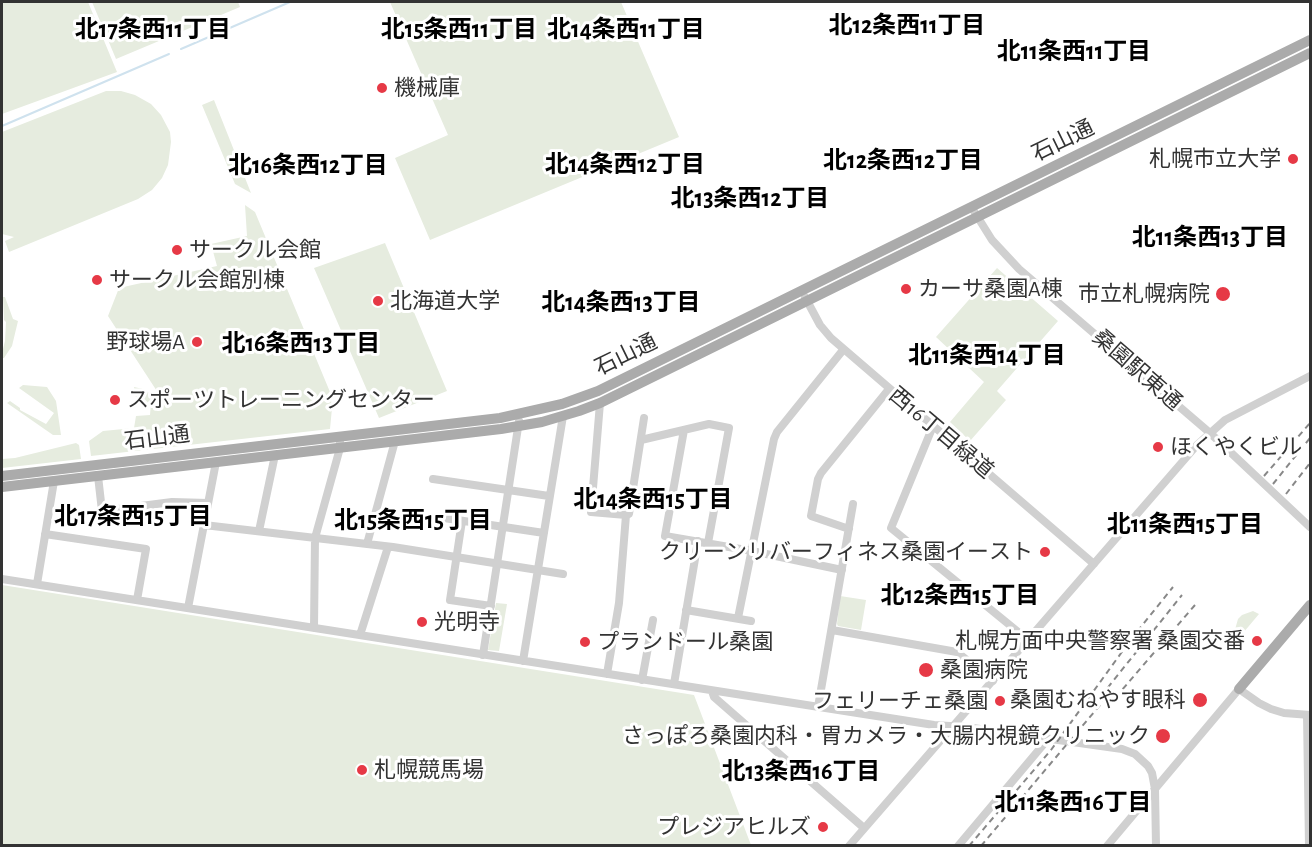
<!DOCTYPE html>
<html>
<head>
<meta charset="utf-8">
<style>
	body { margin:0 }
	#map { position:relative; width:1312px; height:847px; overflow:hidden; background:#fff; font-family:"Alegreya Sans",sans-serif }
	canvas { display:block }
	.frame { position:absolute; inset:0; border:3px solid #333; pointer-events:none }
</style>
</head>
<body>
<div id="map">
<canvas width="1312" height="847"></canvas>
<div class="frame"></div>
</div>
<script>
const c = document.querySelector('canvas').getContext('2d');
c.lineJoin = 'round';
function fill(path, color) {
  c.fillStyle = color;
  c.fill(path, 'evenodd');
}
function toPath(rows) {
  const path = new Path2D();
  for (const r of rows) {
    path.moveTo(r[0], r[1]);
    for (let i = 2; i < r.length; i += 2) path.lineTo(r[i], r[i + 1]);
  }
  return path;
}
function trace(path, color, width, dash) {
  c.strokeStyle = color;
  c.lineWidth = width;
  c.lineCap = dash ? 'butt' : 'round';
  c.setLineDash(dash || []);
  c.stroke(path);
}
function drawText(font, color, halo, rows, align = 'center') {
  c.font = font + ' "Alegreya Sans","Noto Sans JP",sans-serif';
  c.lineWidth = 6;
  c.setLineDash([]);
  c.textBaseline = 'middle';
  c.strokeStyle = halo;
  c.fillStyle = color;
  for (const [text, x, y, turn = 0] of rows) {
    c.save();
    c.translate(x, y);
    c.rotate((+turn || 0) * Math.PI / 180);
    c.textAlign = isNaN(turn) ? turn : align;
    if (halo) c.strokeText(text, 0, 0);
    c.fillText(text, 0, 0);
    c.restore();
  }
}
fill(toPath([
	[2,2,88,2,117,72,2,114],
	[92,2,238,2,240,7,116,59],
	[390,2,621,2,679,137,430,240,395,158,448,135],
	[106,91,121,91,135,95,151,104,161,115,170,132,171,142,168,165,162,178,152,190,138,199,9,252,5,241,14,237,2,234,2,132],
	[214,100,251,193,235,184,202,105],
	[245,205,255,212,330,392,332,408,330,429,91,456,89,441,103,431,134,428,136,416,150,415,151,403,137,403,134,387,143,389,164,402,108,316,119,288,217,266,211,244,247,236],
	[385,243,447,391,379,418,314,268],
	[997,268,1058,321,997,391,1006,400,970,441,950,422,984,382,936,337],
	[3,297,5,297,13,319,18,321,12,346,4,358,2,358,2,353,5,341,6,322,4,320],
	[23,385,47,387,56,401,61,435,53,435,7,403,10,401,20,408,20,410,46,424,54,413,19,388],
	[76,443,79,445,81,459,2,468,2,459,15,458],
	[2,585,694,695,751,845,2,845],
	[840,596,866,600,861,630,838,626,837,624],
	[496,603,507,604,499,651,488,650],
	[1253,611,1259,614,1238,639,1234,633,1238,619,1242,615]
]), '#e6ecdf');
trace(toPath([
	[181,49,290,2],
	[2,126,169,54]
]), '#cfe2ee', 2);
trace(toPath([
	[972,208,992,240,1019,269,1210,433,1310,527],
	[805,297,820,325,831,338,1094,564],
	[600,403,591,512,626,515],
	[933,426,891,528,1028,640],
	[684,430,665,536,752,551,842,570],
	[641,440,709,424,729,428,708,543],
	[98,476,102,511,172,502,208,503],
	[433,479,549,496],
	[632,496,670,503],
	[444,518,544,533],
	[462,521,450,600,491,606],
	[204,525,393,547,563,574],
	[849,529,811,516,818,479,821,473,889,389],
	[259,531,275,455],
	[45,534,146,549,137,600],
	[367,544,395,441],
	[2,579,934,725,966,727,1122,749,1135,754,1148,766,1152,773,1155,789,1156,846],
	[37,584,54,481],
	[188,608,216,462],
	[686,610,751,621],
	[738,618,774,439,777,432,843,350],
	[314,628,315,538,340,448,340,436],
	[832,630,957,652,993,681],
	[360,635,388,547],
	[483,655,519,421],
	[523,661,563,416],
	[607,674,619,603,626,515,629,514,644,418],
	[642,680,653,620],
	[674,684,698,541],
	[712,691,714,697,864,828],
	[818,707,853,504],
	[1307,715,1309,846],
	[849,846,1197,445,1225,420,1310,376],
	[958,846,1048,739],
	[1107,846,1239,689,1259,703,1271,709,1284,713,1310,715]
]), '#d0d0d0', 8);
trace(toPath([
	[2,476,500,418,562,404,598,391,1310,40],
	[2,487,501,429,542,422,579,411,600,403,1310,53],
	[1239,689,1310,605]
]), '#ababab', 10);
trace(toPath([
	[1264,476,1310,423],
	[1273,484,1310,438],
	[1286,494,1310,463],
	[1101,696,1182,595],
	[1109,705,1195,605],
	[969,846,1051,750,1132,638,1173,587],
	[981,846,1111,692]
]), '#888', 2, [6, 4.5]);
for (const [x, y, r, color] of [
	[382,88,6,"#e63946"],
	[1293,159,6,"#e63946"],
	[177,250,6,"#e63946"],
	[97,280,6,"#e63946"],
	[906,289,6,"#e63946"],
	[1223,294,8,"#e63946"],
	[378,301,6,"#e63946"],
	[197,342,6,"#e63946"],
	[115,400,6,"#e63946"],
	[1158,447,6,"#e63946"],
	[1045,552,6,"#e63946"],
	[422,622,6,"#e63946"],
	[1257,641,6,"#e63946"],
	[585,642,6,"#e63946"],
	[926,670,8,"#e63946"],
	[1200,700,8,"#e63946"],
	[1000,701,6,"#e63946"],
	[1163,736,8,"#e63946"],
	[362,770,6,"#e63946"],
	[823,827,6,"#e63946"]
]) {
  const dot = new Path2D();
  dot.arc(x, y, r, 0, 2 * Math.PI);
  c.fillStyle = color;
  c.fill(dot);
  trace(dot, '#fff', 2);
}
drawText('22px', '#333', '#fff', [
	["機械庫",394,88],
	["札幌市立大学",1281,159,"right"],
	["サークル会館",189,250],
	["サークル会館別棟",109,280],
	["カーサ桑園A棟",918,289],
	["市立札幌病院",1210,294,"right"],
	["北海道大学",390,301],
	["野球場A",185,342,"right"],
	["スポーツトレーニングセンター",127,400],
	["ほくやくビル",1170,447],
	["クリーンリバーフィネス桑園イースト",1033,552,"right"],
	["光明寺",434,622],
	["札幌方面中央警察署 桑園交番",1245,641,"right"],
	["プランドール桑園",597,642],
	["桑園病院",940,670],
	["桑園むねやす眼科",1186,700,"right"],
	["フェリーチェ桑園",988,701,"right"],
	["さっぽろ桑園内科・胃カメラ・大腸内視鏡クリニック",1150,736,"right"],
	["札幌競馬場",374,770],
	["プレジアヒルズ",811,827,"right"]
], 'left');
drawText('22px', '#333', '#fff', [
	["石山通",1063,141,-26],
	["石山通",626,355,-26],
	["桑園駅東通",1137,370,41],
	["西16丁目緑道",941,433,40],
	["石山通",157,438,-7]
]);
drawText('bold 24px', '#000', '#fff', [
	["北12条西11丁目",907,26],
	["北17条西11丁目",153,30],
	["北15条西11丁目",459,30],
	["北14条西11丁目",626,30],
	["北11条西11丁目",1074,52],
	["北12条西12丁目",903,161],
	["北14条西12丁目",625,165],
	["北16条西12丁目",308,166],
	["北13条西12丁目",750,199],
	["北11条西13丁目",1210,238],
	["北14条西13丁目",621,303],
	["北16条西13丁目",301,344],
	["北11条西14丁目",987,356],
	["北14条西15丁目",653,500],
	["北17条西15丁目",133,517],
	["北15条西15丁目",413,521],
	["北11条西15丁目",1185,525],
	["北12条西15丁目",960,596],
	["北13条西16丁目",801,772],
	["北11条西16丁目",1073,803]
]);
</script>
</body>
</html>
